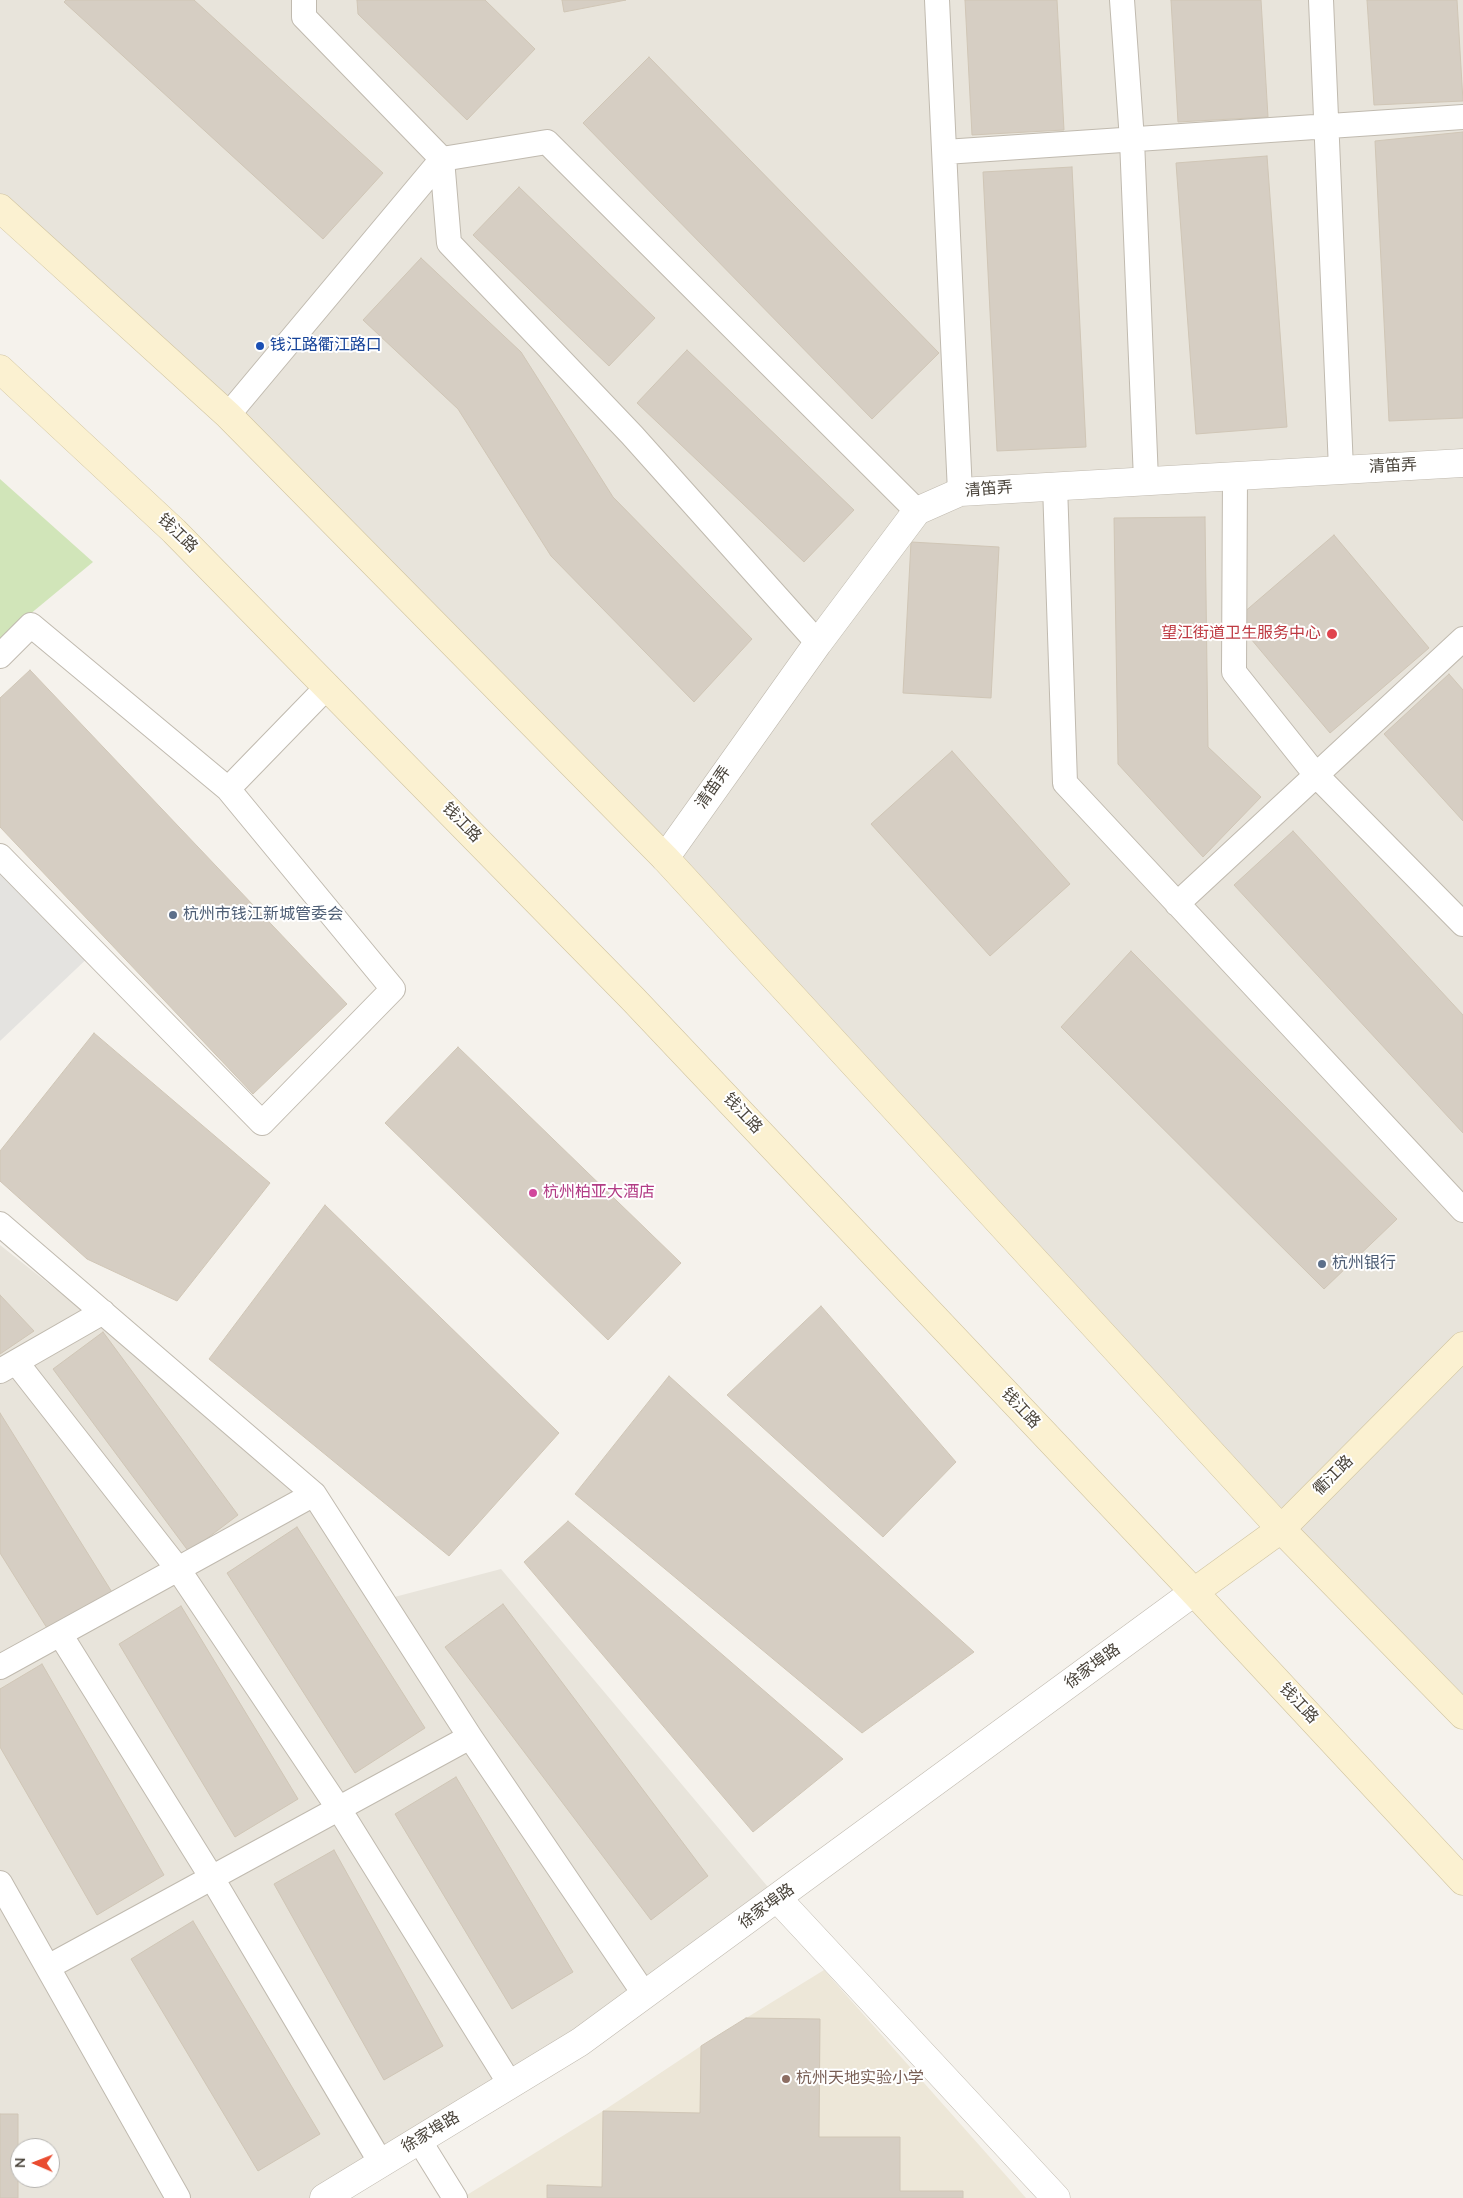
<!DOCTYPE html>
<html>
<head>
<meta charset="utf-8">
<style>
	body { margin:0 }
	#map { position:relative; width:1463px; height:2198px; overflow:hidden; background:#f5f2ec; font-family:"Nunito Sans",sans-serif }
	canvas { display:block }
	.north { position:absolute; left:10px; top:2138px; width:50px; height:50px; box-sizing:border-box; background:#fff; border:1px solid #b6b4b0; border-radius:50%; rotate:271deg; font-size:14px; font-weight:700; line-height:20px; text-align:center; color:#49433a }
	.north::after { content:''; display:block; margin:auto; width:18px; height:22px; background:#e94c30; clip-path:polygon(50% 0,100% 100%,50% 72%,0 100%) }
</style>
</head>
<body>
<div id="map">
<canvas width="1463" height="2198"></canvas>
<div class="north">N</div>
</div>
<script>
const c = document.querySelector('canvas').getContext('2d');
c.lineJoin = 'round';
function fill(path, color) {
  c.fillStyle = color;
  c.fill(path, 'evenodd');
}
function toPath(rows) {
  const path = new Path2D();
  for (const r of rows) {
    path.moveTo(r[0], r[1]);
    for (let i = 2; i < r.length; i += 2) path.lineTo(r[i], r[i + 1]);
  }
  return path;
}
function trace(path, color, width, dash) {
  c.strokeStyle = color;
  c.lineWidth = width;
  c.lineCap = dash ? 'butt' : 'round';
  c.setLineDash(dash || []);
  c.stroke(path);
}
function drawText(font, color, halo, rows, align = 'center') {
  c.font = font + ' "Nunito Sans","Noto Sans SC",sans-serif';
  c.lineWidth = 4;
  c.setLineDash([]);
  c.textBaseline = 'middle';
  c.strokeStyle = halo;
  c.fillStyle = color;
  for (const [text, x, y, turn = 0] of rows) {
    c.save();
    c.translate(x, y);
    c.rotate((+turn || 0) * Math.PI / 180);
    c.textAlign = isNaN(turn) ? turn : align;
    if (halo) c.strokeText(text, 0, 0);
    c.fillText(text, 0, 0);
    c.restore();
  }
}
fill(toPath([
	[0,0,1463,0,1463,1714,665,858,0,208],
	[0,1245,314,1494,383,1600,501,1569,778,1899,317,2198,0,2198],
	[20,2148,50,2148,50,2178,20,2178]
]), '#e8e4db');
fill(toPath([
	[824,1970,1026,2198,462,2198,603,2111,701,2046]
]), '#ede7d8');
fill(toPath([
	[0,479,93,562,0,639]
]), '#d1e5b9');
fill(toPath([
	[0,856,94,952,0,1041]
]), '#e4e3e0');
const building = toPath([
	[66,0,194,0,383,173,323,239,64,2,66,0],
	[357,0,485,0,535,49,467,120,358,14,357,0],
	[562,0,626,0,564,12,562,0],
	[965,0,1057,0,1064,130,972,135,965,0],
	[1171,0,1261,0,1268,117,1178,122,1171,0],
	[1367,0,1457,0,1463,101,1374,105,1367,0],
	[649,57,939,353,872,419,583,123,649,57],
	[1463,132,1463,418,1389,421,1375,141,1463,132],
	[1267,156,1287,427,1196,434,1176,163,1267,156],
	[1072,167,1086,447,997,451,983,172,1072,167],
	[519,187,655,318,609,366,473,235,519,187],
	[421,258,521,352,613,497,752,639,694,702,551,556,458,409,363,320,421,258],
	[687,350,854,510,804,562,637,403,687,350],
	[1205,517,1208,747,1261,797,1203,857,1118,764,1114,518,1205,517],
	[1334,535,1429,648,1330,733,1235,620,1334,535],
	[911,542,999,547,991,698,903,693,911,542],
	[30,670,347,1004,253,1094,0,827,0,698,30,670],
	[1449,674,1463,690,1463,821,1384,734,1449,674],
	[952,751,1070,884,990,956,871,824,952,751],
	[1293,831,1463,1015,1463,1133,1234,885,1293,831],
	[1131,951,1397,1219,1324,1289,1061,1027,1131,951],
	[94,1033,270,1183,177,1301,87,1259,0,1181,0,1151,94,1033],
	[458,1047,681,1263,608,1340,385,1123,458,1047],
	[325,1205,559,1433,449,1556,209,1359,325,1205],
	[0,1295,34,1331,0,1354,0,1295],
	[821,1306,956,1462,883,1537,727,1395,821,1306],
	[103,1332,238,1515,189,1552,53,1369,103,1332],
	[669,1376,974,1652,862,1733,575,1494,669,1376],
	[0,1413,115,1597,52,1636,0,1553,0,1413],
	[568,1521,843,1759,753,1832,524,1562,568,1521],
	[297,1527,425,1728,355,1773,227,1573,297,1527],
	[503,1604,708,1876,651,1920,445,1647,503,1604],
	[181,1606,298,1799,235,1837,119,1644,181,1606],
	[42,1664,164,1875,97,1915,0,1747,0,1689,42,1664],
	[456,1777,573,1972,512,2009,395,1814,456,1777],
	[334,1850,443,2046,384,2080,274,1884,334,1850],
	[193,1921,320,2134,258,2171,131,1959,193,1921],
	[746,2018,820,2019,819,2137,900,2137,900,2191,963,2191,963,2198,547,2198,547,2185,602,2187,603,2111,700,2113,701,2046,746,2018],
	[0,2114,18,2114,18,2198,0,2198,0,2114]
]);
fill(building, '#d6cec3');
trace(building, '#d0c6b6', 1);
const lane = toPath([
	[304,0,304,17,442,159,547,142,917,511],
	[937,0,960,492],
	[1122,0,1132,140,1146,480],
	[1321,0,1341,469],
	[945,152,1463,117],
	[442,159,449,243,632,435,818,643],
	[228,415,442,159],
	[1235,476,1234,672,1316,775,1463,924],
	[1055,485,1065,783,1463,1210],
	[0,656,31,625,228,789,393,989,262,1123,0,856],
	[228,789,328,686],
	[1177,904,1463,639],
	[0,1224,314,1494,470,1737,645,1995],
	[16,1362,178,1569,339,1809,510,2084],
	[0,1371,103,1312],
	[60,1634,212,1878,381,2163],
	[0,1667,314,1494],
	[0,1883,178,2198],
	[48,1967,470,1737],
	[419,2140,455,2198]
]);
const street = toPath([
	[665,858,818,643,917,511,960,492,1463,463],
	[778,1899,1056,2198],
	[324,2198,580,2042,1194,1592]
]);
const secondary = toPath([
	[0,208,228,415,665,858,1281,1529,1463,1715],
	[0,369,174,531,633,999,1194,1592,1463,1881],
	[1194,1592,1281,1529,1463,1346]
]);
trace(lane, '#c0baaf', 26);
trace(street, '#c0baaf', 29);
trace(secondary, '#d0c4a0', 29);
trace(lane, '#fff', 24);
trace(street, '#fff', 28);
trace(secondary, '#fbf1d1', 28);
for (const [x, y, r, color] of [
	[260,346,5,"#1a4fb4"],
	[1332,634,6,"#e0444e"],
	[173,915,5,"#5c6f8a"],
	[533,1193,5,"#d1479c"],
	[1322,1264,5,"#5c6f8a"],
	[786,2079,5,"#8d6e63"]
]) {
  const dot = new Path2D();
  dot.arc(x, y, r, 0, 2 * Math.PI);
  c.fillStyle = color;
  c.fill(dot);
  trace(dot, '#fff', 2);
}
drawText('16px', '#164399', '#fff', [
	["钱江路衢江路口",270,346]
], 'left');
drawText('16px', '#49433a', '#fff', [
	["清笛弄",1393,467,-3],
	["清笛弄",989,490,-5],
	["钱江路",177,534,44],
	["清笛弄",714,788,-55],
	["钱江路",461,823,46],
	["钱江路",742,1114,47],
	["钱江路",1020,1409,47],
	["衢江路",1334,1476,-45],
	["徐家埠路",1093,1667,-36],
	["钱江路",1298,1704,47],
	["徐家埠路",767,1907,-36],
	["徐家埠路",431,2133,-31]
]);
drawText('16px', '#be3a42', '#fff', [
	["望江街道卫生服务中心",1321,634]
], 'right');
drawText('16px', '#4e5e75', '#fff', [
	["杭州市钱江新城管委会",183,915],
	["杭州银行",1332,1264]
], 'left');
drawText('16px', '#b23c85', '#fff', [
	["杭州柏亚大酒店",543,1193]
], 'left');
drawText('16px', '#785e54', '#fff', [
	["杭州天地实验小学",796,2079]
], 'left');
</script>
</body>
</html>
